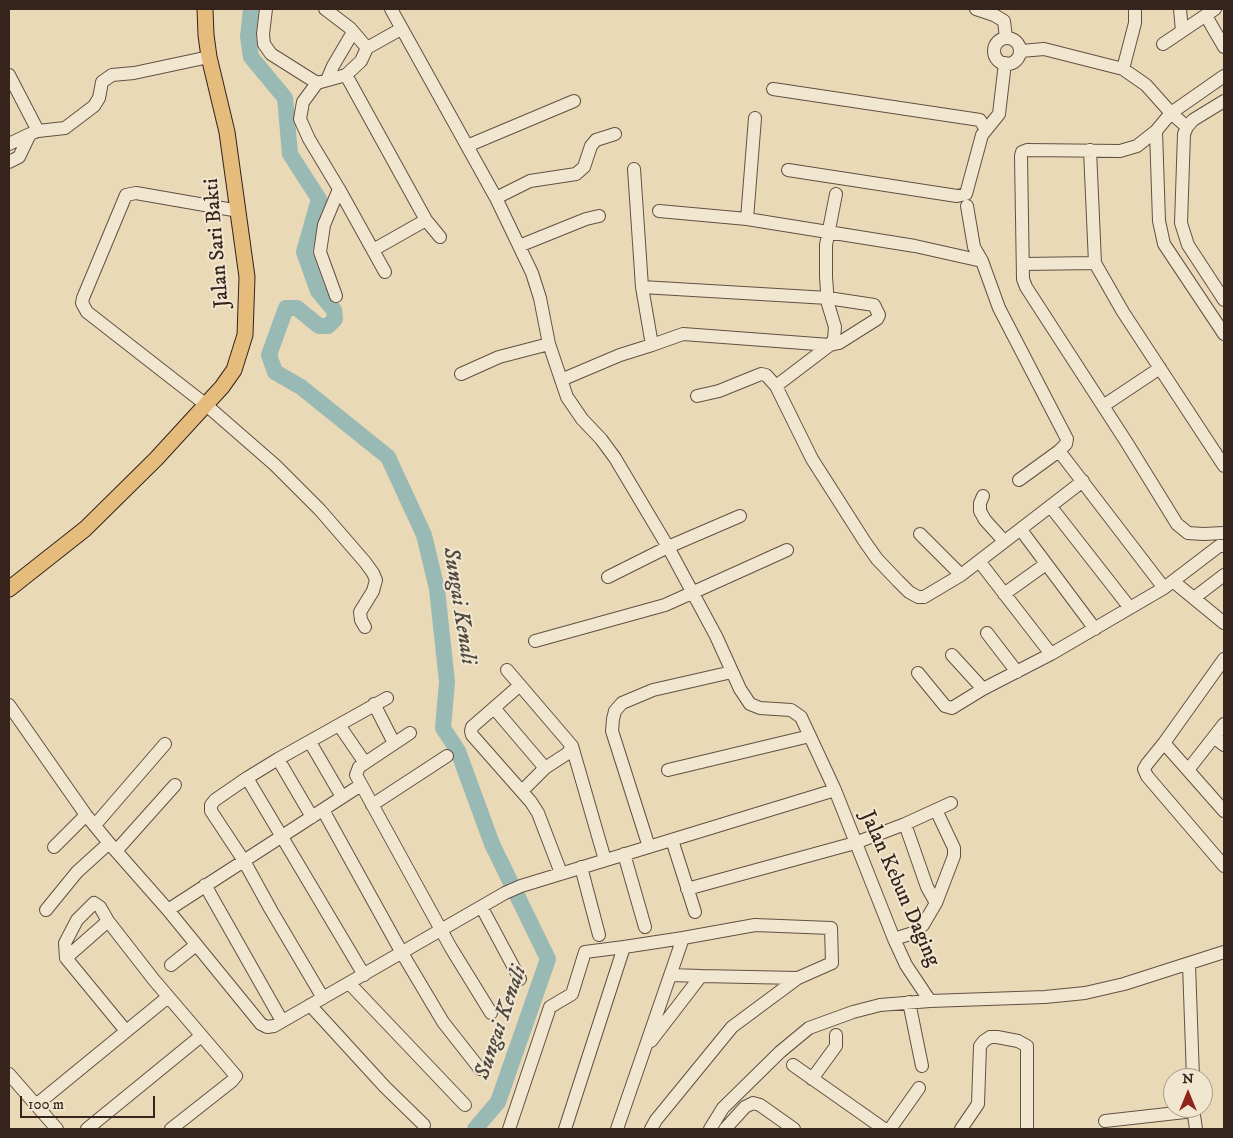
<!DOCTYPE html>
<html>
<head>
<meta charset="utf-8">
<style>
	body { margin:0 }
	#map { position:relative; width:1233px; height:1138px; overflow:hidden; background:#ead9b7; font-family:"IM FELL DW Pica",serif }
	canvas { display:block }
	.frame { position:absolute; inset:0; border:10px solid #35231c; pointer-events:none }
	.north { position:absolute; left:1163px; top:1068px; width:50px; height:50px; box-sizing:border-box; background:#f1e6d0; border:1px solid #a69888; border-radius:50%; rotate:0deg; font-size:14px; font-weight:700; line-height:20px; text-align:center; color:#35231c }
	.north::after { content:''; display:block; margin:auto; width:18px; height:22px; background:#8f2418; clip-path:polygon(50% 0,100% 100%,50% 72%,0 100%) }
	.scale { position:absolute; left:20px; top:1096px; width:135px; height:22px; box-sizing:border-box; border:2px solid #35231c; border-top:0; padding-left:6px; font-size:15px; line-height:18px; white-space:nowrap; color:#35231c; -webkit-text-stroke:4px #f1e6d0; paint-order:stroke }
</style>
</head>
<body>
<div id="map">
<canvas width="1233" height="1138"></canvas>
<div class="frame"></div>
<div class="north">N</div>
<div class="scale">100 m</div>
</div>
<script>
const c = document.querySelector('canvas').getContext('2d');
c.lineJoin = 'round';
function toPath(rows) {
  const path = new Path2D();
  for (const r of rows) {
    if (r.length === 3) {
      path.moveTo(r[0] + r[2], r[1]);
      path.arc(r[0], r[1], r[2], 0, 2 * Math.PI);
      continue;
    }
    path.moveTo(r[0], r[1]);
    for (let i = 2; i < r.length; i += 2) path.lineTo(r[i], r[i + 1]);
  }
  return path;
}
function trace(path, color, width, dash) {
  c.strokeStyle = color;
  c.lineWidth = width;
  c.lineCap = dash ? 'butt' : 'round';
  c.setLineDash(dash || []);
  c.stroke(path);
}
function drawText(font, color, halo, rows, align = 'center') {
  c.font = font + ' "IM FELL DW Pica",serif';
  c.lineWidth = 4;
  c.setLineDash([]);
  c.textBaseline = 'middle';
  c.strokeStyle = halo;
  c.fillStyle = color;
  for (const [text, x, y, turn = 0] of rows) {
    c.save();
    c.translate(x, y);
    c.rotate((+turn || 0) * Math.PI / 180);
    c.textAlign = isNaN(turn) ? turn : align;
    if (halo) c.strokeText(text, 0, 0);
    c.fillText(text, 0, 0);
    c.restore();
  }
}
trace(toPath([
	[251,9,248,37,251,57,285,98,290,154,319,199,304,252,318,291,334,310,335,319,328,326,319,326,297,308,286,308,269,355,275,372,301,387,388,457,424,535,437,589,447,682,443,728,458,751,492,844,548,959,498,1102,475,1129]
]), '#99b9b4', 16);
const minor = toPath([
	[266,9,263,34,264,44,271,54,317,83],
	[325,9,350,28,367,48],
	[391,9,496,198,532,273,540,298,549,344,567,397,582,419,601,439,615,458,668,547,716,636,740,689,750,704,760,708,791,710,801,717,835,790,894,939,906,965,930,1001,1045,997,1085,993,1124,984,1224,952],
	[976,9,994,15,1004,21,1006,38],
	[1180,9,1182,31],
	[1206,16,1224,47],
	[1007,51,13],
	[1163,44,1215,9],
	[1021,51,1044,49,1123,69,1146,85,1171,113,1187,127],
	[1123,69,1135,23,1135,9],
	[9,75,38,131],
	[346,75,426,220,440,237],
	[1224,76,1171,113,1156,131,1159,221,1164,244,1224,334],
	[327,80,333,66,353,32],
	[773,89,980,120,986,130],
	[1224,101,1193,120,1187,127,1184,134,1181,223,1188,245,1224,300],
	[1156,131,1137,146,1120,151,1027,150,1022,152,1021,156,1023,279,1026,287,1127,443,1177,524,1188,533,1203,534,1224,533],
	[9,144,30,134],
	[467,146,574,101],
	[1090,150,1095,263,1123,312,1224,466],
	[9,162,19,157,30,134,38,131,65,128,94,106,99,98,102,82,112,75,134,73,209,57],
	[788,170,957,196,966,194,982,135,999,114,1005,63],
	[496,198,530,181,576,174,584,167,591,146,596,140,615,134],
	[967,206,974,247,982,261,999,308,1067,439,1066,444,1059,451,1164,588],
	[239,211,136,193,126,195,83,298,82,303,87,312,205,404,275,465,320,510,365,562,373,573,376,580,373,591,360,612,361,620,365,627],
	[659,211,747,219,915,246,982,261],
	[747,219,755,118],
	[519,246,586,219,599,216],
	[373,250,426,220],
	[1023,264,1095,263],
	[385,272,339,189,309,139,300,119,303,102,317,83,346,75,361,61,367,48,401,29],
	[642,287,828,298,874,305,879,315,877,319,839,343,830,345,683,334,652,345],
	[336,296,320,252,324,225,339,189],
	[461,374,499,357,549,344],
	[561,380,620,355,652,345,642,287,634,169],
	[776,386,812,459,865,542,877,559,898,581,909,592,918,597,924,597,961,575,1083,481],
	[697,396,719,391,761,374,766,375,776,386,830,345,834,339,835,327,828,304,826,277,826,245,836,194],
	[1103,406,1160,368],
	[1019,480,1059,451],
	[983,496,980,503,980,511,985,520,1004,541],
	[1051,507,1130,608],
	[1021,530,1095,629],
	[920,534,961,575],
	[979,561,1051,654],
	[608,577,668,547,740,516],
	[1174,582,1224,623],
	[1004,594,1046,564],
	[1194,598,1224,575],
	[987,633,1017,672],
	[535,641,665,605,787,550],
	[952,655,983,689],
	[1224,659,1164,743,1147,764,1144,769,1147,776,1224,866],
	[507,670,572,746,605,860],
	[918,673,945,706,952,708,983,689,1051,654,1164,588,1219,546,1224,546],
	[519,686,472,727,471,731,472,735,531,802,538,813,561,873],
	[374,704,394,743],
	[9,705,86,815,109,843,168,910,261,1024,267,1027,274,1026,505,893,521,886,835,790],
	[494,708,545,768],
	[339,725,365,763],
	[410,733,359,767,356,775,451,948,491,1013],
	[1214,737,1224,745],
	[310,742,342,797],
	[1164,743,1224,811],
	[278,759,312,817],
	[668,770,810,736],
	[1188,770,1224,724],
	[247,778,364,975],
	[522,791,545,768,568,753,572,746],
	[372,805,447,756],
	[323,810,402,953,443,1022,480,1069],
	[905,824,951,803],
	[95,825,165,744],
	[672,840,695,912],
	[54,847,86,815],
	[649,847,612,731,613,719,615,711,622,703,653,690,732,672],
	[116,851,175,785],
	[624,854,645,927],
	[581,867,599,935],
	[205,885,282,1021],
	[687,889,855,843,905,824,927,887,936,903],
	[482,908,520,979],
	[46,910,77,872,109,843],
	[168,910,361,785],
	[108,921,66,958,126,1031],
	[894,939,913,933,923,925,936,903,954,856,954,848,936,810],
	[66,958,65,943,77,920,94,903,100,907,108,921,154,980,236,1076,232,1081,171,1129],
	[1189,964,1193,1078],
	[171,965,196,945],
	[671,975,701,976],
	[349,983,465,1105],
	[323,998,271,910,244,861,211,811,211,805,215,800,247,778,278,759,387,698],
	[909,1002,922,1066],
	[310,1005,385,1087,424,1125],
	[651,1041,701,976,798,978],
	[793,1065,884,1129],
	[9,1074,57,1129],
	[812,1079,836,1046,836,1035],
	[36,1105,168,997],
	[1193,1108,1196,1129],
	[1105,1121,1194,1111],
	[87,1129,201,1036],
	[509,1129,550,1007,572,994,585,952,624,947],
	[565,1129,624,947,683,938],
	[617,1129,683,938,755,925,831,928,832,963,798,978,732,1027,656,1120,651,1129],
	[710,1129,723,1108,780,1052,809,1028,853,1012,880,1005,930,1001],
	[725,1129,745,1107,753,1103,760,1105,794,1129],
	[890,1129,919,1088],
	[961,1129,978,1104,980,1046,984,1041,990,1037,997,1037,1018,1041,1027,1046,1027,1129]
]);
const major = toPath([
	[9,589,85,529,156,459,222,387,234,370,245,335,247,277,227,132,209,57,206,35,205,9]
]);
trace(minor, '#625043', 14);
trace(major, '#35231c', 17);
trace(minor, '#f1e6d0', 12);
trace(major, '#e5bc7c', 15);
drawText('21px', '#35231c', '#f1e6d0', [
	["Jalan Sari Bakti",218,243,-95],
	["Jalan Kebun Daging",899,889,66]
]);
drawText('italic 22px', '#4e4842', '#f1e6d0', [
	["Sungai Kenali",458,606,81],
	["Sungai Kenali",502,1023,-71]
]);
</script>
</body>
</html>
